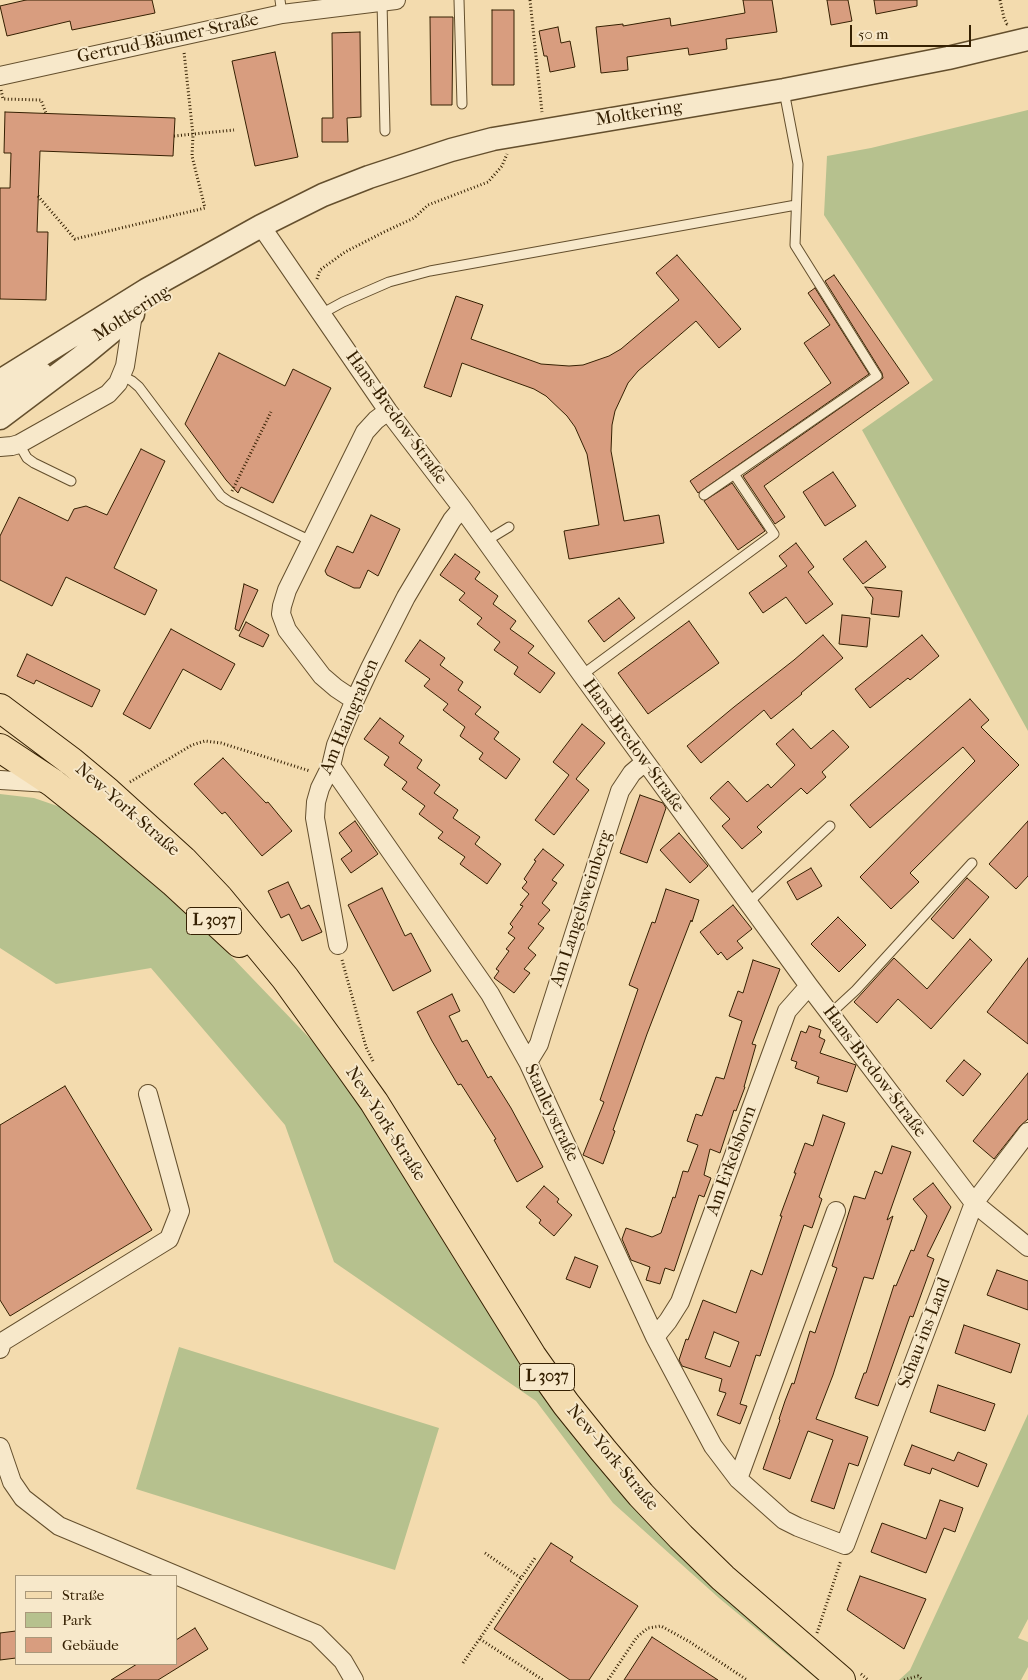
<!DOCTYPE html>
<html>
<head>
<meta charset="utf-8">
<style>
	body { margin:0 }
	#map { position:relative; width:1028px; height:1680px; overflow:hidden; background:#f3dbae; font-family:"IM FELL French Canon",serif }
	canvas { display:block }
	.legend { position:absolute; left:15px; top:1575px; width:162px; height:90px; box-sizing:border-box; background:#f7e8ca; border:1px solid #a9987a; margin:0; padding:6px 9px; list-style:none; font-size:15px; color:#352002 }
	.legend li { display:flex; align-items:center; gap:10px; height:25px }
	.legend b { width:25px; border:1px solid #a9987a }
	.scale { position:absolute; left:850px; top:25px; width:121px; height:22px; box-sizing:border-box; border:2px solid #352002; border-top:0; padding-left:6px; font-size:15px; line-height:18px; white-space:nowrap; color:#352002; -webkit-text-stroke:4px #f7e8ca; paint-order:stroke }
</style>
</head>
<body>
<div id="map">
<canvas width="1028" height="1680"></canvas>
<ul class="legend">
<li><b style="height:6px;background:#f3dbae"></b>Straße</li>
<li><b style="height:14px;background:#b6c18e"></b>Park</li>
<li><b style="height:14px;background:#d89d7f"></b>Gebäude</li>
</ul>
<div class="scale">50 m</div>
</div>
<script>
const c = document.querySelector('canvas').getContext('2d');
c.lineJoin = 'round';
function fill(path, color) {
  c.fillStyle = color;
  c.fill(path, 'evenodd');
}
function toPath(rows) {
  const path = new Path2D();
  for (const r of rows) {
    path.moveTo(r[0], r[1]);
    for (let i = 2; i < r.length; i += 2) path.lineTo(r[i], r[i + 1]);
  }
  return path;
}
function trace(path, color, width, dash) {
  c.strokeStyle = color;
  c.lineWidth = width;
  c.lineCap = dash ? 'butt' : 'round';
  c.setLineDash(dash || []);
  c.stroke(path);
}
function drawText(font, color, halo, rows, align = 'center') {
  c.font = font + ' "IM FELL French Canon",serif';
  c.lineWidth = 4;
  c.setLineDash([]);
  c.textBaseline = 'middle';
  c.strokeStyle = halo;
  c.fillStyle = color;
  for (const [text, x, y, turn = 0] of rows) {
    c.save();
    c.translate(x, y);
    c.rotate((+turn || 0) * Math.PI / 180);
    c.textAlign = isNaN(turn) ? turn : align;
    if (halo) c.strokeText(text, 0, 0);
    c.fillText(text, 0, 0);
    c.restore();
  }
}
fill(toPath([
	[1028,110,1028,731,862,430,933,380,824,215,827,156,871,148],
	[0,794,34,798,72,811,144,871,206,930,319,1048,361,1108,454,1259,532,1381,585,1450,638,1512,688,1563,724,1596,823,1680,818,1680,719,1598,613,1503,536,1401,334,1262,285,1125,151,968,56,984,0,948],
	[179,1347,439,1428,395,1570,136,1489],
	[1028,1414,1028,1619,1018,1638,1028,1642,1028,1667,1021,1680,899,1680,910,1670]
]), '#b6c18e');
const building = toPath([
	[26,0,152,0,155,13,72,30,70,21,7,36,0,6,26,0],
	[743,0,772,0,777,32,726,39,727,49,689,55,688,48,627,57,628,70,601,73,596,27,623,24,623,26,670,18,671,26,745,13,743,0],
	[827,0,848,0,852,21,831,25,827,0],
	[874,0,917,0,917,6,876,14,874,0],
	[492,10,514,10,514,85,492,85,492,10],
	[430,17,453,17,452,105,431,105,430,17],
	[558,27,561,43,570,41,575,67,550,72,547,56,544,56,539,31,558,27],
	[360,32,361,117,347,118,348,142,322,142,322,118,333,118,332,33,360,32],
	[275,52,298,157,255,166,232,61,275,52],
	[5,112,175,118,173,156,40,151,37,232,48,232,46,300,0,299,0,188,10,188,11,153,4,153,5,112],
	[677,255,741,329,719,348,696,321,638,371,628,383,615,411,612,425,611,451,624,521,659,515,664,543,569,559,564,531,599,525,587,454,575,427,567,416,546,396,534,389,462,363,451,397,424,387,456,296,483,305,471,339,541,364,569,366,583,365,609,356,621,349,679,300,656,273,677,255],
	[834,275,909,383,764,486,785,517,775,524,743,476,883,378,882,373,825,281,834,275],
	[815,288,869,374,698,493,690,481,831,383,804,343,830,325,808,293,815,288],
	[219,353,285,386,293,369,331,388,273,503,241,487,238,493,226,480,185,424,219,353],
	[141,449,165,461,114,568,157,590,145,615,66,577,52,606,0,580,0,536,19,497,68,521,74,509,86,506,107,515,141,449],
	[833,472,856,506,825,526,803,492,833,472],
	[732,483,765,531,738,550,704,501,732,483],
	[371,515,400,529,378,576,368,570,360,588,354,588,327,575,325,571,337,546,353,553,371,515],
	[866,541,886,567,863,584,843,559,866,541],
	[796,543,814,567,808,572,833,604,806,624,786,597,763,613,749,593,787,566,779,556,796,543],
	[455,554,480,572,475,579,498,596,493,604,516,621,510,629,534,646,528,653,555,673,540,693,514,674,518,667,494,650,500,642,477,624,482,618,459,600,465,593,440,575,455,554],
	[244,584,258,590,239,631,235,629,244,584],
	[865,587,902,591,899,617,871,614,873,598,865,587],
	[619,598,635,618,604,642,588,621,619,598],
	[842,615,870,618,867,647,839,644,842,615],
	[689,621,719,663,648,714,618,673,689,621],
	[246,622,269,635,263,647,239,636,246,622],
	[171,629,235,664,221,690,183,669,150,729,123,714,171,629],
	[823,635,843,658,801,693,802,694,771,719,764,710,701,763,687,746,734,707,794,660,823,635],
	[922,635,939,656,910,680,908,678,870,708,855,689,922,635],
	[420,640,445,658,440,665,463,682,458,690,481,707,475,714,499,732,494,739,520,759,506,779,479,759,483,753,460,736,465,727,443,710,448,704,424,686,430,679,405,661,420,640],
	[27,654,100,690,92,707,36,680,34,684,17,676,27,654],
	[970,699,989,720,981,727,1019,765,910,873,919,882,891,909,860,877,975,761,963,747,870,828,850,805,970,699],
	[380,718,404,736,399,743,422,760,417,768,440,785,434,793,458,810,453,818,480,837,475,844,501,864,487,884,460,864,465,857,438,838,443,832,419,814,425,806,402,789,407,782,384,765,389,757,364,739,380,718],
	[582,724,605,743,576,779,589,790,554,835,535,820,569,775,553,762,582,724],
	[793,729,811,749,833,730,849,747,822,772,826,777,807,794,801,788,757,827,762,832,742,849,722,826,730,819,710,798,728,781,747,802,768,784,771,788,795,765,776,744,793,729],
	[223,758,266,803,268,802,292,831,262,856,225,812,222,814,194,784,223,758],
	[640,795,663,803,666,808,647,863,620,853,640,795],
	[355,821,378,854,351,873,341,859,352,851,339,833,355,821],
	[1028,821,1028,876,1016,889,989,864,1028,821],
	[679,833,708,866,690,883,660,850,679,833],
	[543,849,564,865,552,880,557,883,542,903,550,910,538,924,544,928,528,948,536,955,524,969,530,973,514,993,494,978,499,971,496,969,509,951,506,949,515,938,508,933,513,927,510,924,523,906,520,905,529,894,522,888,527,882,524,879,536,861,534,860,543,849],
	[811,868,822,886,797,900,787,882,811,868],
	[967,878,989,897,953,939,931,919,967,878],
	[288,882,301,909,309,905,322,932,302,941,289,914,281,918,268,891,288,882],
	[382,888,405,936,411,933,431,971,393,991,348,905,382,888],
	[666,889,699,900,692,922,691,920,647,1034,613,1130,615,1131,603,1164,583,1155,604,1102,600,1100,638,989,629,985,652,922,655,923,666,889],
	[733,905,752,929,737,941,743,948,727,960,721,952,718,955,700,932,733,905],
	[838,917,866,945,839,972,811,944,838,917],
	[970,939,992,960,931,1029,898,999,877,1023,854,1002,894,958,927,989,970,939],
	[1028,958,1028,1044,987,1012,1028,958],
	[753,960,780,969,752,1044,756,1045,744,1087,745,1087,736,1111,734,1110,720,1153,710,1149,704,1175,711,1178,704,1197,699,1195,674,1271,665,1268,660,1284,646,1280,650,1267,631,1260,622,1239,626,1228,652,1237,661,1233,673,1197,675,1198,683,1171,688,1172,698,1145,687,1141,696,1114,702,1116,716,1077,724,1079,742,1021,729,1016,738,991,743,993,753,960],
	[452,994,460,1011,449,1016,462,1042,467,1040,488,1078,491,1076,511,1108,543,1167,517,1182,494,1140,496,1139,461,1084,458,1085,432,1041,417,1012,452,994],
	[809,1026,821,1030,819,1037,825,1040,820,1053,856,1065,847,1092,817,1083,819,1077,795,1068,797,1062,791,1060,801,1031,806,1033,809,1026],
	[964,1060,981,1074,963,1096,946,1081,964,1060],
	[1028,1073,1028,1119,1020,1126,994,1159,973,1141,1028,1073],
	[65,1086,152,1230,10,1316,0,1300,0,1125,65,1086],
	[823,1115,845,1123,819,1197,822,1199,812,1228,804,1225,760,1356,756,1355,740,1404,747,1406,740,1424,717,1415,726,1393,719,1391,722,1379,682,1366,679,1360,686,1339,688,1340,703,1300,736,1313,751,1270,762,1275,782,1216,780,1216,796,1173,794,1173,805,1143,813,1146,823,1115],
	[714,1332,739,1342,730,1367,705,1358,714,1332],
	[892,1146,911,1152,887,1220,893,1216,873,1279,864,1277,833,1375,816,1419,868,1437,858,1466,849,1463,834,1509,811,1501,833,1440,808,1431,790,1479,763,1469,780,1420,779,1419,785,1401,792,1383,794,1384,810,1331,815,1333,837,1268,832,1266,854,1196,865,1199,875,1171,882,1174,892,1146],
	[933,1183,951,1207,927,1256,934,1259,913,1317,910,1316,878,1406,855,1398,864,1373,866,1373,894,1285,896,1286,911,1250,914,1251,927,1216,913,1199,933,1183],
	[544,1186,559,1199,557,1202,572,1215,554,1236,539,1223,541,1220,526,1207,544,1186],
	[575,1257,598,1266,590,1288,566,1279,575,1257],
	[997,1270,1028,1281,1028,1310,987,1295,997,1270],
	[964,1325,1020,1344,1011,1373,955,1353,964,1325],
	[938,1385,995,1404,985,1431,930,1412,938,1385],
	[912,1445,954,1461,958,1452,987,1464,978,1487,932,1468,930,1474,904,1465,912,1445],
	[940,1500,963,1508,955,1532,944,1528,926,1573,871,1552,882,1523,926,1539,940,1500],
	[551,1543,573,1557,570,1561,638,1606,589,1680,570,1680,494,1629,551,1543],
	[860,1576,926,1599,904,1649,847,1610,860,1576],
	[195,1628,208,1649,158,1680,111,1680,137,1664,176,1664,176,1640,195,1628],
	[16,1631,16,1658,0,1660,0,1633,16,1631],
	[652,1637,718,1680,624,1680,652,1637]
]);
fill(building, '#d89d7f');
trace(building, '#352002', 1);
const service = toPath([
	[280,0,282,14],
	[459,0,462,104],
	[382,2,385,131],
	[321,314,343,302,389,282,430,271,796,205],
	[122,376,132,381,139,387,221,496,228,501,311,541],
	[19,444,27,458,34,463,71,481],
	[704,495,877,376,795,245,798,164,784,91],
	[486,541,509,527],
	[582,675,774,534,734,474],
	[748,903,830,826],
	[830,1014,856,990,972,863]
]);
const minor = toPath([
	[0,76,282,14,396,0],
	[261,226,388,411,462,508,582,675,809,986,974,1203,1028,1247],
	[0,447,12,446,19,444,108,394,118,383,125,366,133,314],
	[354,700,336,688,322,676,287,630,281,614,282,606,287,590,365,432,376,420,388,411],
	[331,766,490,994,528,1062,655,1337,713,1446,738,1479,784,1520,798,1527,845,1545,974,1203,1028,1132],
	[0,780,49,783],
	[338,945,315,818,316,802,320,788,331,766,336,745,354,702,370,668,406,597,452,520,462,508],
	[528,1062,539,1044,542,1034,620,791,632,773,645,762],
	[655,1337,668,1321,680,1302,787,1011,809,986],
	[0,1349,2,1342,169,1239,180,1211,148,1094],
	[0,1447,12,1482,23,1498,59,1526,316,1634,343,1661,354,1680],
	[738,1479,836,1211]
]);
const tertiary = toPath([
	[0,381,146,290,261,226,323,195,369,177,451,150,493,139,784,90,948,58,1028,39],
	[0,400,41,373],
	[0,418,81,357,133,314]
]);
const primary = toPath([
	[0,708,72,762,108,792,183,860,219,898,285,978,347,1064,374,1102,532,1356,566,1404,603,1450,641,1495,681,1537,723,1578,841,1680],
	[0,748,53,783,108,827,173,882,239,943]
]);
trace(service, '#644f2d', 11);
trace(minor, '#644f2d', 20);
trace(tertiary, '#644f2d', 25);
trace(primary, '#352002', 30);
trace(toPath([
	[530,0,542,112],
	[1000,0,1004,18,1007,24,1009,24],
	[1,90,3,99,41,100,46,113],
	[174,136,234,130],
	[38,196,75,239,205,208,192,156,193,135,184,52],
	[317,279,320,270,345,252,384,232,414,218,428,205,488,182,502,166,507,154],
	[232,491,271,412],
	[130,782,192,745,205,741,221,743,310,771],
	[342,960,366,1047,373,1061],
	[485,1553,521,1578],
	[817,1633,841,1560],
	[480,1639,543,1680],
	[463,1663,535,1558],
	[861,1674,868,1680],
	[608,1680,637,1637,648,1628,661,1626,690,1642,747,1680],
	[904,1680,918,1676,923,1680]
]), '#352002', 3, [1, 2.5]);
trace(service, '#f7e8ca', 9);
trace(minor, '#f7e8ca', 18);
trace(tertiary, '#f7e8ca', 22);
trace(primary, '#f3dbae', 28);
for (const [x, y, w] of [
	[214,921,55],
	[547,1377,55]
]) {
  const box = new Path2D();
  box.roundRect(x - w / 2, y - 13.5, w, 27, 4);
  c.fillStyle = '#f7e8ca';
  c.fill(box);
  trace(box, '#352002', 1);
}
drawText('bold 16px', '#352002', null, [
	["L 3037",214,921],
	["L 3037",547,1377]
]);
drawText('18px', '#352002', '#f7e8ca', [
	["Gertrud-Bäumer-Straße",168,39,-12],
	["Moltkering",639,114,-9],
	["Moltkering",132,314,-33],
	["Hans-Bredow-Straße",396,418,54],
	["Am Haingraben",350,717,-67],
	["Hans-Bredow-Straße",633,746,54],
	["New-York-Straße",127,810,41],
	["Am Langelsweinberg",582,909,-72],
	["Hans-Bredow-Straße",874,1072,53],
	["Stanleystraße",551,1113,65],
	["New-York-Straße",385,1124,57],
	["Am Erkelsborn",732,1161,-70],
	["Schau-ins-Land",925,1333,-69],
	["New-York-Straße",612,1458,50]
]);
</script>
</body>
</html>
